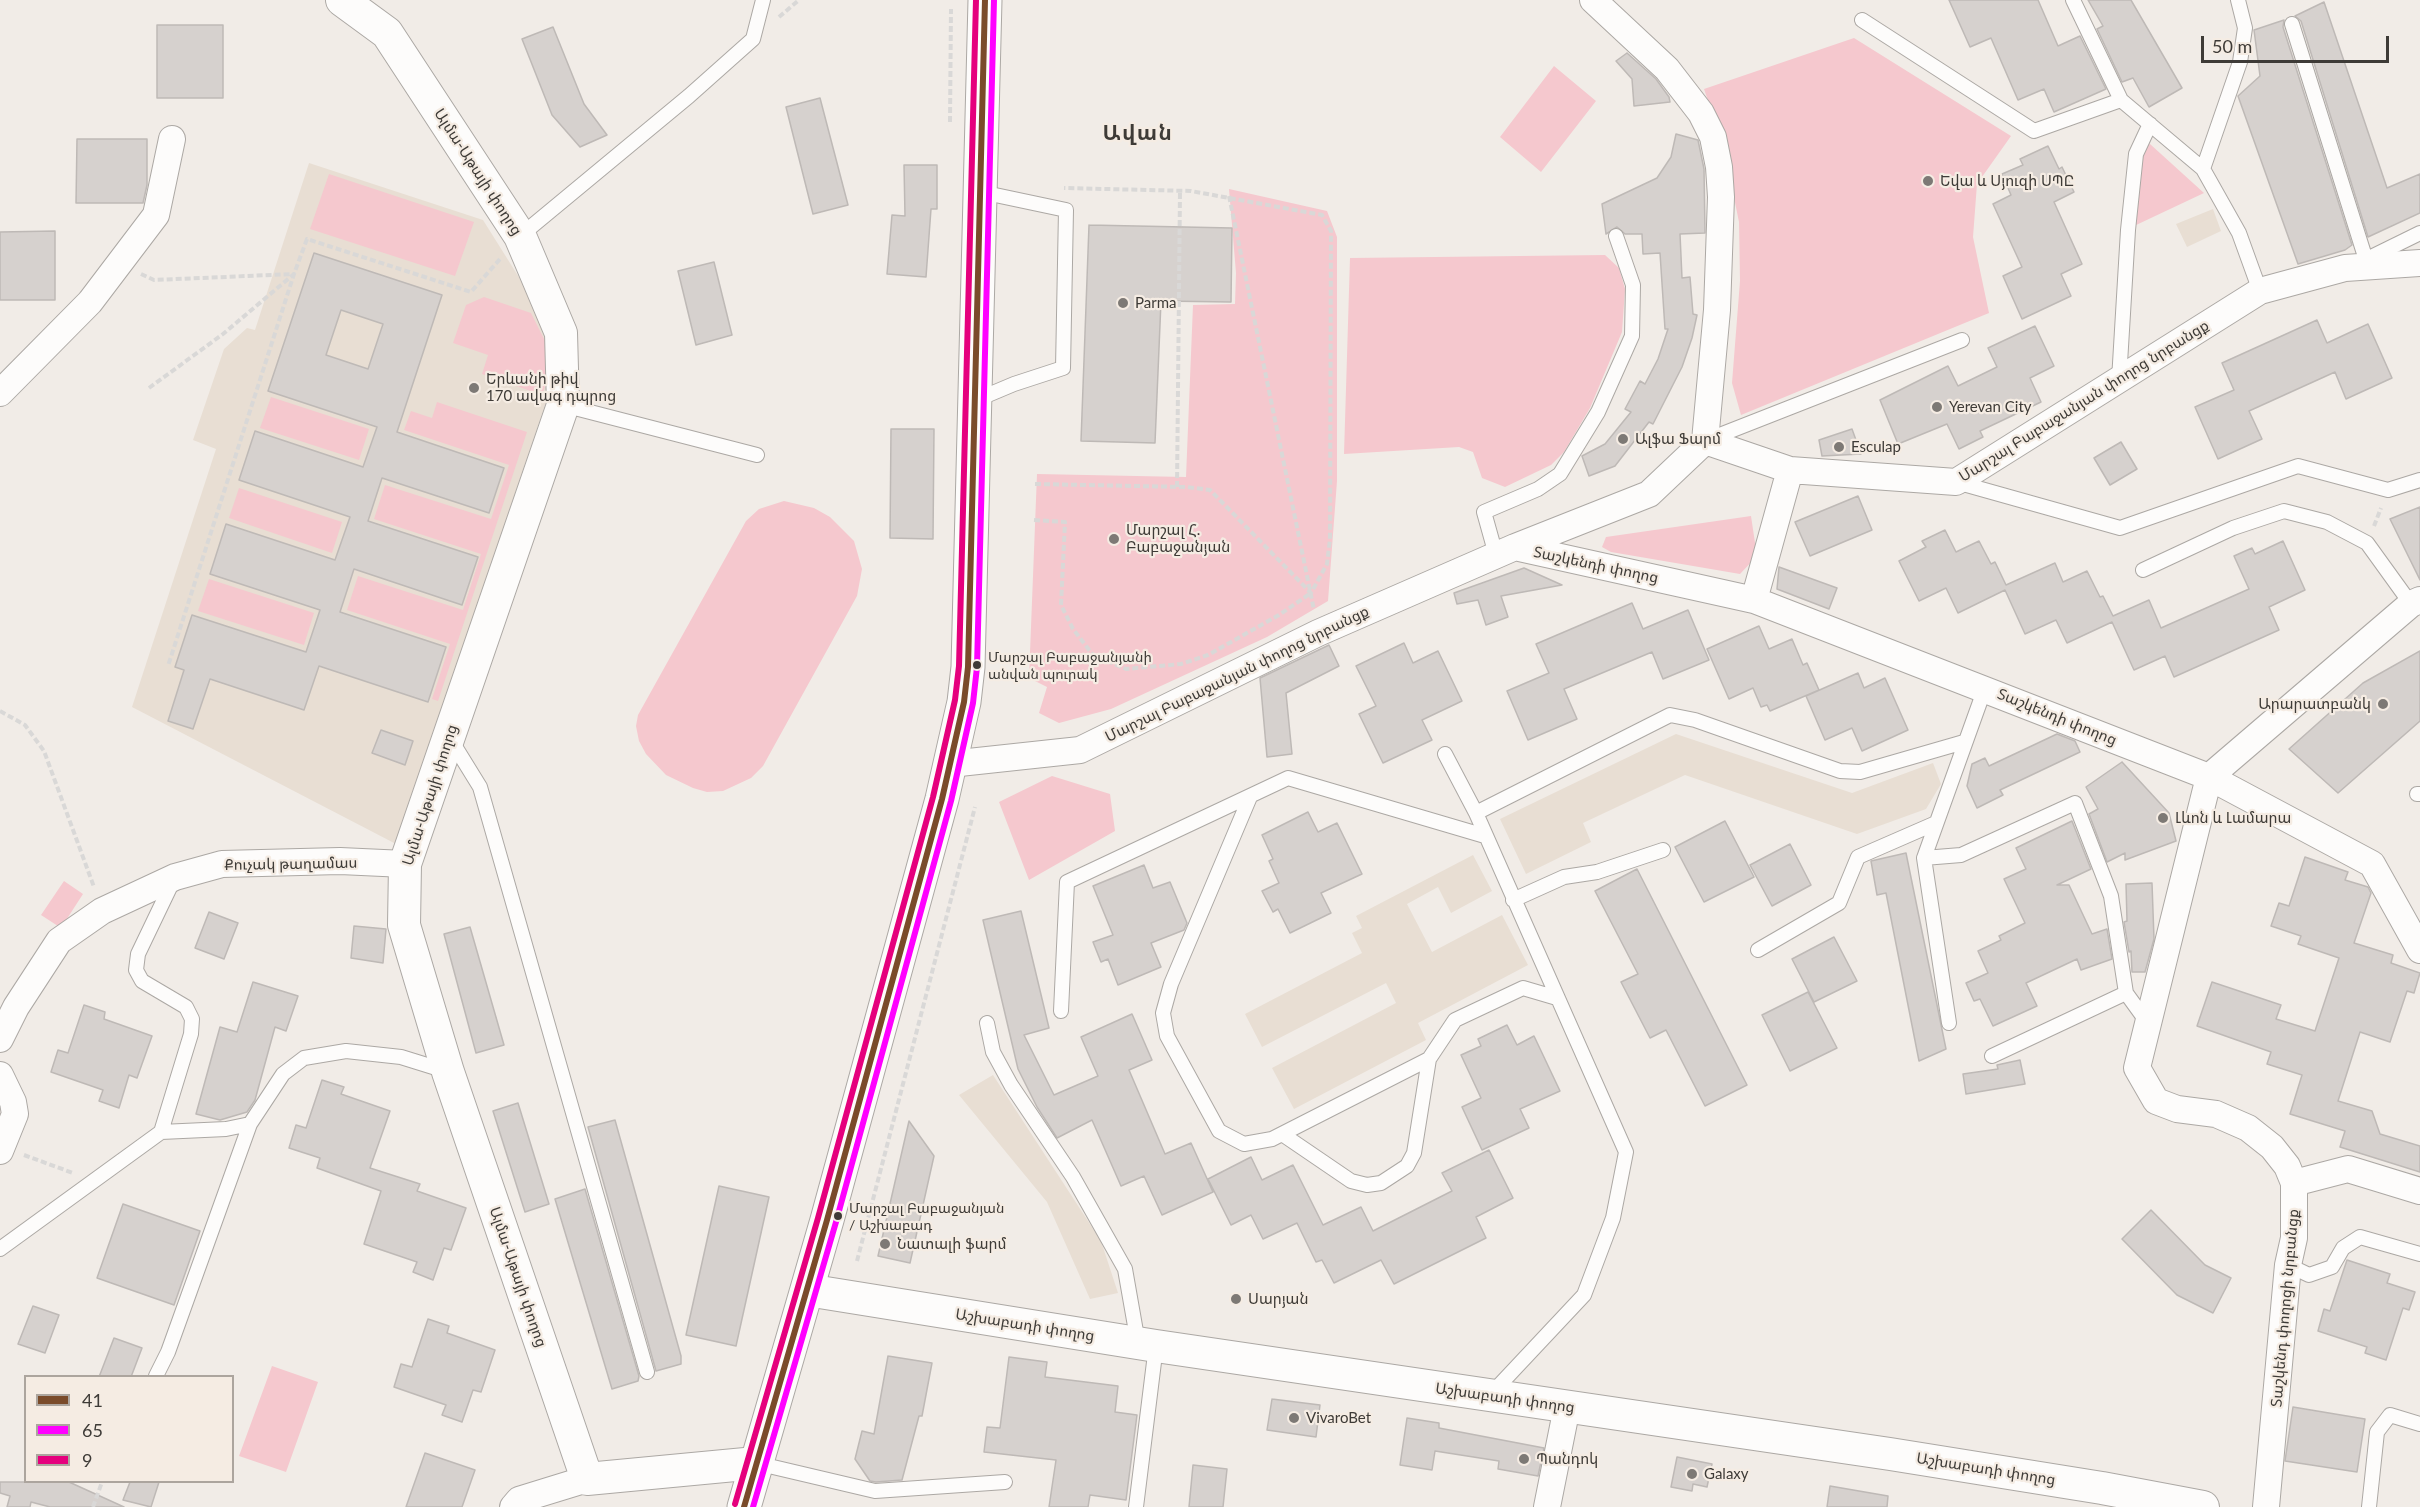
<!DOCTYPE html>
<html>
<head>
<meta charset="utf-8">
<style>
	body { margin:0 }
	#map { position:relative; width:2420px; height:1507px; overflow:hidden; background:#f1ece7; font-family:Lato,sans-serif }
	canvas { display:block }
	.legend { position:absolute; left:24px; top:1375px; width:210px; height:108px; box-sizing:border-box; background:#f5ece3; border:2px solid #aca59e; margin:0; padding:8px 10px; list-style:none; font-size:18px; color:#3e3b37 }
	.legend li { display:flex; align-items:center; gap:12px; height:30px }
	.legend b { width:30px; border:2px solid #aca59e }
	.scale { position:absolute; left:2201px; top:36px; width:188px; height:27px; box-sizing:border-box; border:3px solid #3e3b37; border-top:0; padding-left:8px; font-size:18px; line-height:21px; white-space:nowrap; color:#3e3b37; -webkit-text-stroke:4px #f5ece3; paint-order:stroke }
</style>
</head>
<body>
<div id="map">
<canvas width="2420" height="1507"></canvas>
<ul class="legend">
<li><b style="height:8px;background:#7a4b2a"></b>41</li>
<li><b style="height:8px;background:#f0f"></b>65</li>
<li><b style="height:8px;background:#e5007d"></b>9</li>
</ul>
<div class="scale">50 m</div>
</div>
<script>
const c = document.querySelector('canvas').getContext('2d');
c.lineJoin = 'round';
function fill(path, color) {
  c.fillStyle = color;
  c.fill(path, 'evenodd');
}
function toPath(rows) {
  const path = new Path2D();
  for (const r of rows) {
    path.moveTo(r[0], r[1]);
    for (let i = 2; i < r.length; i += 2) path.lineTo(r[i], r[i + 1]);
  }
  return path;
}
function trace(path, color, width, dash) {
  c.strokeStyle = color;
  c.lineWidth = width;
  c.lineCap = dash ? 'butt' : 'round';
  c.setLineDash(dash || []);
  c.stroke(path);
}
function drawText(font, color, halo, rows, align = 'center') {
  c.font = font + ' Lato,"Noto Sans Armenian",sans-serif';
  c.lineWidth = 4.5;
  c.setLineDash([]);
  c.textBaseline = 'middle';
  c.strokeStyle = halo;
  c.fillStyle = color;
  for (const [text, x, y, turn = 0] of rows) {
    c.save();
    c.translate(x, y);
    c.rotate((+turn || 0) * Math.PI / 180);
    c.textAlign = isNaN(turn) ? turn : align;
    if (halo) c.strokeText(text, 0, 0);
    c.fillText(text, 0, 0);
    c.restore();
  }
}
fill(toPath([
	[309,163,483,220,564,349,396,844,132,707,216,449,193,440,224,349,247,328,255,330],
	[2213,209,2221,231,2187,247,2176,224],
	[1676,734,1852,793,1933,763,1941,784,1926,809,1857,834,1685,775,1583,823,1591,842,1526,874,1500,819],
	[1473,855,1492,891,1451,913,1438,887,1407,904,1432,952,1502,915,1528,965,1418,1023,1426,1040,1294,1109,1272,1068,1396,1003,1386,983,1262,1047,1245,1014,1362,953,1352,933,1362,928,1356,916],
	[993,1075,1101,1241,1118,1293,1090,1299,1047,1202,959,1095]
]), '#e8ded3');
fill(toPath([
	[1854,38,2011,136,1977,184,1973,237,1989,313,1741,415,1732,383,1740,281,1739,222,1723,144,1704,89],
	[1554,66,1596,101,1541,172,1500,137],
	[2150,144,2204,193,2134,226,2141,148],
	[329,174,474,222,455,276,310,229],
	[1229,189,1327,211,1337,237,1337,481,1328,601,1267,637,1111,709,1059,723,1039,713,1047,687,1029,678,1037,474,1186,477,1193,305,1235,304,1236,273],
	[1605,255,1619,268,1625,289,1622,332,1590,408,1564,452,1551,465,1505,487,1482,478,1473,452,1459,447,1344,454,1350,258],
	[484,297,531,313,554,359,542,395,482,374,488,355,453,343,466,305],
	[271,397,369,429,359,460,260,428],
	[437,402,527,432,438,701,432,699,450,644,347,610,358,576,463,610,481,554,374,519,385,485,491,519,509,465,404,430,411,411,432,418],
	[239,488,342,522,332,553,229,518],
	[784,501,814,508,830,517,854,541,862,569,857,596,763,766,751,778,723,791,707,792,693,788,666,775,646,754,639,741,636,726,638,715,746,521,759,509],
	[1751,516,1757,556,1740,574,1611,552,1602,547,1606,537],
	[209,579,314,613,304,645,198,611],
	[1052,776,1110,794,1115,831,1029,880,999,802],
	[64,881,83,894,61,928,41,915],
	[272,1366,318,1382,286,1472,239,1456]
]), '#f5c8ce');
const building = toPath([
	[1949,0,2038,0,2058,46,2080,36,2106,89,2054,112,2044,89,2018,100,1991,38,1970,47,1949,0],
	[2088,0,2131,0,2182,88,2149,107,2133,78,2122,82,2097,29,2103,26,2088,0],
	[2324,2,2387,188,2420,174,2420,213,2368,237,2301,21,2295,16,2324,2],
	[2284,20,2283,27,2352,245,2345,250,2298,264,2238,96,2260,76,2254,30,2284,20],
	[157,25,223,25,223,98,157,98,157,25],
	[553,27,584,104,607,135,580,147,552,115,522,39,553,27],
	[1627,53,1656,79,1669,97,1670,102,1634,106,1632,79,1616,61,1627,53],
	[820,98,848,205,813,214,786,107,820,98],
	[1676,134,1698,140,1704,169,1705,233,1680,234,1682,278,1690,277,1693,314,1697,315,1692,338,1682,367,1653,424,1649,422,1615,466,1589,476,1582,456,1605,444,1631,412,1625,409,1640,381,1645,384,1658,359,1668,329,1665,329,1660,253,1643,254,1642,234,1625,234,1617,227,1606,234,1602,204,1657,178,1671,157,1676,134],
	[77,139,147,139,147,185,143,203,76,203,77,139],
	[2048,146,2059,169,2062,167,2074,192,2054,202,2082,264,2061,274,2071,296,2022,319,2003,276,2022,267,1993,204,2011,195,2002,174,2023,165,2020,159,2048,146],
	[904,165,937,165,937,209,931,209,926,277,887,274,892,215,905,216,904,165],
	[1089,225,1232,228,1231,302,1161,301,1155,443,1081,441,1089,225],
	[55,231,55,300,0,300,0,232,55,231],
	[314,253,442,295,397,432,504,468,489,513,382,478,368,521,478,557,462,605,354,569,340,612,446,647,428,702,319,666,304,710,210,679,193,729,168,721,184,670,175,667,192,615,306,652,320,610,210,574,226,524,335,560,350,517,239,480,255,431,363,467,377,427,268,391,314,253],
	[341,310,383,324,368,369,326,355,341,310],
	[714,262,732,335,696,345,678,271,714,262],
	[2317,320,2327,343,2368,324,2392,378,2346,399,2335,372,2249,411,2262,439,2218,459,2195,407,2234,390,2222,363,2317,320],
	[2035,326,2054,366,2030,378,2041,402,1980,431,1983,437,1959,449,1947,424,1898,444,1880,400,1948,366,1958,386,1997,367,1988,348,2035,326],
	[891,429,934,429,933,539,890,538,891,429],
	[1852,429,1861,454,1822,456,1819,440,1852,429],
	[2121,442,2137,469,2110,485,2094,458,2121,442],
	[1858,496,1872,530,1810,556,1795,522,1858,496],
	[2420,507,2420,580,2390,519,2420,507],
	[1945,530,1956,552,1979,541,1991,564,1995,562,2006,585,2055,563,2063,582,2087,571,2100,597,2103,596,2113,616,2149,600,2161,628,2249,589,2234,556,2252,548,2255,554,2283,541,2305,590,2269,607,2279,630,2174,677,2165,656,2134,670,2112,622,2067,643,2056,620,2025,634,2005,590,1958,613,1946,588,1919,601,1899,561,1926,547,1922,541,1945,530],
	[1779,567,1837,588,1829,609,1777,589,1779,567],
	[1524,568,1562,585,1501,596,1508,617,1486,625,1478,600,1457,604,1454,593,1524,568],
	[1632,603,1643,629,1688,610,1709,660,1663,679,1652,652,1564,689,1577,719,1528,740,1507,691,1549,673,1536,644,1632,603],
	[1759,626,1769,649,1792,639,1803,665,1807,663,1819,690,1770,711,1767,705,1761,707,1753,688,1729,699,1707,649,1759,626],
	[1404,643,1413,663,1438,651,1462,701,1422,720,1432,740,1383,763,1359,714,1376,706,1356,666,1404,643],
	[1329,645,1339,666,1286,693,1292,754,1267,757,1260,678,1329,645],
	[2420,651,2420,721,2338,793,2289,749,2363,683,2420,651],
	[1858,673,1864,688,1885,678,1908,730,1862,751,1852,728,1825,740,1806,696,1858,673],
	[381,730,413,741,405,765,372,753,381,730],
	[2057,734,2075,741,2080,752,2000,790,2003,795,1977,808,1967,786,1972,764,1985,758,1989,766,2057,734],
	[2122,762,2169,813,2176,841,2125,860,2125,853,2107,862,2089,814,2098,809,2086,787,2122,762],
	[1308,812,1318,832,1337,823,1362,874,1321,893,1331,913,1290,933,1278,909,1273,912,1262,891,1279,883,1269,861,1273,859,1262,835,1308,812],
	[1725,821,1754,877,1704,902,1675,847,1725,821],
	[2072,821,2091,869,2057,885,2069,885,2092,934,2107,929,2112,959,2081,970,2077,959,2026,983,2037,1006,1993,1026,1980,999,1974,1001,1966,983,1988,973,1978,951,2001,940,1999,936,2025,923,2004,879,2026,869,2016,848,2072,821],
	[1790,844,1811,885,1772,906,1750,865,1790,844],
	[1906,853,1946,1049,1919,1061,1886,893,1877,895,1871,861,1906,853],
	[2305,857,2348,872,2345,880,2368,887,2371,893,2354,943,2393,955,2391,963,2420,973,2414,993,2407,991,2390,1042,2360,1032,2338,1101,2372,1111,2380,1134,2420,1146,2420,1172,2340,1147,2345,1131,2290,1114,2302,1075,2267,1064,2271,1052,2197,1026,2212,982,2281,1005,2276,1019,2315,1031,2339,958,2298,944,2301,936,2271,926,2279,903,2289,906,2305,857],
	[1144,865,1153,888,1170,882,1187,923,1184,930,1151,943,1161,967,1118,985,1108,959,1101,962,1093,942,1113,935,1093,886,1144,865],
	[1637,869,1747,1085,1705,1106,1666,1030,1650,1038,1621,982,1638,974,1595,891,1637,869],
	[2152,883,2154,939,2145,972,2132,972,2131,951,2129,952,2124,922,2127,921,2126,884,2152,883],
	[1021,911,1049,1028,1024,1035,1054,1095,1098,1076,1081,1037,1132,1014,1152,1060,1129,1070,1165,1154,1191,1143,1213,1192,1162,1215,1144,1176,1121,1186,1092,1120,1057,1138,1037,1107,1018,1069,983,920,1021,911],
	[209,912,238,923,224,959,195,948,209,912],
	[354,926,386,929,383,963,351,958,354,926],
	[470,927,504,1045,476,1053,444,934,470,927],
	[1834,937,1857,981,1814,1002,1792,959,1834,937],
	[253,982,298,996,286,1031,275,1027,255,1100,247,1112,220,1120,196,1114,220,1027,237,1032,253,982],
	[1808,992,1837,1048,1790,1071,1762,1015,1808,992],
	[84,1005,105,1012,104,1019,152,1036,137,1078,129,1075,119,1108,99,1101,103,1090,51,1072,58,1050,68,1053,84,1005],
	[1507,1025,1517,1045,1534,1036,1560,1091,1520,1109,1529,1128,1482,1150,1462,1107,1481,1098,1461,1055,1481,1046,1478,1039,1507,1025],
	[2020,1060,2025,1084,1966,1094,1963,1074,1998,1069,1997,1065,2020,1060],
	[322,1080,344,1087,341,1094,390,1111,370,1168,420,1184,417,1191,466,1208,451,1250,444,1248,433,1280,413,1272,417,1262,364,1244,381,1191,317,1168,320,1158,289,1148,296,1125,306,1128,322,1080],
	[518,1103,549,1204,525,1212,493,1111,518,1103],
	[615,1120,681,1356,681,1364,656,1371,588,1127,615,1120],
	[909,1121,934,1156,910,1263,878,1256,909,1121],
	[1489,1150,1513,1198,1476,1217,1486,1238,1394,1284,1381,1260,1334,1283,1322,1260,1316,1262,1297,1223,1263,1239,1251,1215,1231,1225,1208,1179,1251,1157,1262,1180,1293,1165,1323,1225,1361,1207,1373,1231,1452,1191,1442,1173,1489,1150],
	[719,1186,769,1197,736,1346,686,1335,719,1186],
	[585,1189,639,1376,638,1381,612,1389,555,1199,585,1189],
	[123,1204,200,1231,174,1305,97,1278,123,1204],
	[2151,1210,2205,1265,2231,1278,2213,1313,2177,1295,2122,1239,2151,1210],
	[2347,1260,2390,1274,2387,1283,2415,1292,2409,1310,2403,1308,2386,1360,2365,1353,2367,1347,2318,1331,2324,1309,2330,1311,2347,1260],
	[33,1306,59,1315,45,1353,18,1344,33,1306],
	[428,1319,449,1326,447,1333,495,1350,481,1392,473,1390,462,1422,442,1415,446,1405,394,1387,401,1364,412,1367,428,1319],
	[114,1338,142,1348,131,1377,99,1377,114,1338],
	[888,1356,932,1363,922,1416,919,1416,902,1480,876,1482,870,1481,855,1459,862,1431,874,1434,888,1356],
	[1009,1357,1047,1362,1045,1377,1118,1386,1115,1412,1137,1415,1126,1500,1090,1495,1088,1507,1049,1507,1056,1460,984,1452,987,1427,1000,1428,1009,1357],
	[1272,1399,1320,1405,1316,1437,1267,1430,1272,1399],
	[2293,1407,2365,1419,2357,1472,2285,1461,2293,1407],
	[1407,1418,1439,1423,1439,1428,1544,1448,1538,1476,1498,1469,1499,1461,1435,1451,1432,1470,1400,1465,1407,1418],
	[425,1453,475,1470,462,1507,406,1507,425,1453],
	[1677,1457,1712,1464,1707,1487,1693,1484,1692,1491,1671,1487,1677,1457],
	[1193,1465,1227,1469,1223,1507,1189,1507,1193,1465],
	[0,1482,69,1482,124,1507,50,1507,31,1502,30,1507,7,1507,10,1496,0,1493,0,1482],
	[130,1482,159,1482,151,1507,123,1500,130,1482],
	[1830,1486,1888,1496,1887,1507,1827,1507,1830,1486]
]);
fill(building, '#d6d1ce');
trace(building, '#beb9b6', 1.5);
const service = toPath([
	[2073,0,2121,100],
	[1862,20,2034,131,2121,100,2203,169,2239,233,2260,291],
	[2292,24,2366,260],
	[2203,169,2240,62,2245,28,2238,0],
	[520,236,689,96,753,39,763,0],
	[2363,261,2420,233],
	[2119,380,2128,230,2136,154,2150,124],
	[976,400,1014,384,1063,368,1066,210,981,192],
	[563,405,757,455],
	[1707,440,1962,340],
	[1956,482,2120,528,2298,466,2388,490,2420,480],
	[1496,555,1484,512,1538,489,1560,474,1598,412,1632,336,1633,285,1616,236],
	[2143,570,2233,528,2284,511,2327,522,2367,543,2411,604],
	[451,740,480,787,647,1372],
	[1445,754,1476,813,1626,1152,1613,1218,1584,1295,1492,1393],
	[2417,794,2420,794],
	[1250,797,1171,984,1163,1013,1167,1036,1219,1131,1244,1144,1272,1139,1429,1059,1455,1020,1523,988,1557,998],
	[1476,813,1670,715,1695,720,1840,771,1860,772,1964,742],
	[1924,858,1961,855,2075,803,2111,896,2126,993,2147,1022],
	[1513,900,1564,877,1597,872,1663,850],
	[1758,950,1839,903,1858,857,1936,823],
	[1061,1011,1067,882,1288,778,1485,836],
	[987,1023,993,1052,1011,1085,1073,1177,1125,1269,1138,1343],
	[1949,1023,1924,858,1985,688],
	[1992,1056,2126,993],
	[161,1132,191,1034,192,1019,186,1007,142,981,136,970,138,954,173,881],
	[1282,1134,1351,1181,1367,1185,1381,1183,1407,1166,1414,1153,1429,1059],
	[0,1249,161,1132,226,1129,250,1124],
	[2288,1265,2309,1275,2332,1267,2343,1248,2360,1237,2420,1254],
	[156,1376,168,1352,250,1124,283,1074,304,1058,346,1051,401,1057,446,1071],
	[756,1463,875,1491,1005,1482],
	[1136,1507,1156,1346],
	[2369,1507,2377,1432,2390,1415,2420,1424]
]);
const minor = toPath([
	[0,393,90,302,156,215,172,139],
	[1705,441,1790,470,1956,482,2260,291,2345,268,2420,263],
	[1515,547,1754,600,2209,777,2372,864,2420,950],
	[1754,600,1790,470],
	[950,764,1080,750,1318,633,1515,547,1649,494,1705,441,1717,310,1721,197,1719,167,1713,137,1701,113,1667,69,1593,0],
	[2209,777,2137,1068,2156,1101,2177,1109,2216,1114,2248,1128,2272,1147,2287,1166,2294,1183,2294,1238,2288,1265,2266,1507],
	[2209,777,2411,604,2420,600],
	[0,1039,16,1007,59,941,102,911,175,877,222,864,340,861,405,864],
	[0,1075,13,1102,15,1114,0,1151],
	[2294,1183,2348,1169,2420,1191],
	[513,1507,519,1500,587,1479],
	[1547,1507,1567,1407]
]);
const tertiary = toPath([
	[342,0,387,33,520,236,561,333,563,405,405,864,404,925,448,1072,587,1479,756,1463],
	[807,1290,1156,1346,1890,1454,2102,1488,2203,1507]
]);
const secondary = toPath([
	[744,1507,827,1220,942,799,964,702,968,667,985,0]
]);
trace(service, '#aca8a4', 16);
trace(minor, '#aca8a4', 28);
trace(tertiary, '#aca8a4', 34);
trace(secondary, '#aca8a4', 35);
trace(toPath([
	[779,17,799,0],
	[950,122,951,9],
	[1229,196,1314,610],
	[141,274,154,280,294,274,168,666],
	[149,388,223,334,294,274,307,239,471,292,500,259],
	[1035,484,1187,487,1210,490,1311,593,1327,564,1330,539,1331,231,1322,215,1191,191,1064,188],
	[1177,487,1180,191],
	[1034,520,1065,522,1061,605,1073,629,1093,655,1126,669,1181,664,1208,655,1279,615,1311,593],
	[2374,526,2381,508],
	[0,711,25,725,44,751,94,887],
	[24,1155,73,1173],
	[857,1261,975,807],
	[93,1507,102,1482]
]), '#d9d8d7', 4, [6, 3]);
trace(service, '#fdfcfb', 14);
trace(minor, '#fdfcfb', 26);
trace(tertiary, '#fdfcfb', 32);
trace(secondary, '#fdfcfb', 33);
trace(toPath([
	[744,1507,827,1220,942,799,964,702,968,667,985,0]
]), '#7a4b2a', 6);
trace(toPath([
	[753,1507,836,1222,951,801,973,703,977,667,994,0]
]), '#f0f', 6);
trace(toPath([
	[735,1504,818,1218,933,797,955,700,959,666,976,0]
]), '#e5007d', 6);
for (const [x, y, r, color] of [
	[1928,181,6,"#7d7975"],
	[1123,303,6,"#7d7975"],
	[474,388,6,"#7d7975"],
	[1937,407,6,"#7d7975"],
	[1623,439,6,"#7d7975"],
	[1839,447,6,"#7d7975"],
	[1114,539,6,"#7d7975"],
	[977,665,5,"#3e3b37"],
	[2383,704,6,"#7d7975"],
	[2163,818,6,"#7d7975"],
	[838,1216,5,"#3e3b37"],
	[885,1244,6,"#7d7975"],
	[1236,1299,6,"#7d7975"],
	[1294,1418,6,"#7d7975"],
	[1524,1459,6,"#7d7975"],
	[1692,1474,6,"#7d7975"]
]) {
  const dot = new Path2D();
  dot.arc(x, y, r, 0, 2 * Math.PI);
  c.fillStyle = color;
  c.fill(dot);
  trace(dot, '#f5ece3', 2);
}
drawText('14px', '#3e3b37', '#f5ece3', [
	["Մարշալ Բաբաջանյանի",988,657],
	["անվան պուրակ",988,674],
	["Մարշալ Բաբաջանյան",849,1208],
	["/ Աշխաբադ",849,1225]
], 'left');
drawText('15px', '#3e3b37', '#f5ece3', [
	["Ալմա-Աթայի փողոց",478,172,57],
	["Մարշալ Բաբաջանյան փողոց նրբանցք",2084,401,-32],
	["Տաշկենդի փողոց",1596,565,12],
	["Մարշալ Բաբաջանյան փողոց նրբանցք",1237,674,-26],
	["Տաշկենդի փողոց",2057,717,22],
	["Ալմա-Աթայի փողոց",430,795,-72],
	["Քուչակ թաղամաս",291,864,-1],
	["Ալմա-Աթայի փողոց",518,1277,71],
	["Տաշկենդ փողոցի նրբանցք",2285,1308,-85],
	["Աշխաբադի փողոց",1025,1325,9],
	["Աշխաբադի փողոց",1505,1398,8],
	["Աշխաբադի փողոց",1986,1469,9]
]);
drawText('15px', '#3e3b37', '#f5ece3', [
	["Եվա և Սյուզի ՍՊԸ",1940,181],
	["Parma",1135,303],
	["Երևանի թիվ",486,379],
	["170 ավագ դպրոց",486,396],
	["Yerevan City",1949,407],
	["Ալֆա Ֆարմ",1635,439],
	["Esculap",1851,447],
	["Մարշալ Հ.",1126,530],
	["Բաբաջանյան",1126,547],
	["Արարատբանկ",2371,704,"right"],
	["Լևոն և Լամարա",2175,818],
	["Նատալի ֆարմ",897,1244],
	["Սարյան",1248,1299],
	["VivaroBet",1306,1418],
	["Պանդոկ",1536,1459],
	["Galaxy",1704,1474]
], 'left');
c.letterSpacing = '1.5px';
drawText('bold 21px', '#3e3b37', '#f5ece3', [
	["Ավան",1138,133]
]);
c.letterSpacing = '0px';
</script>
</body>
</html>
